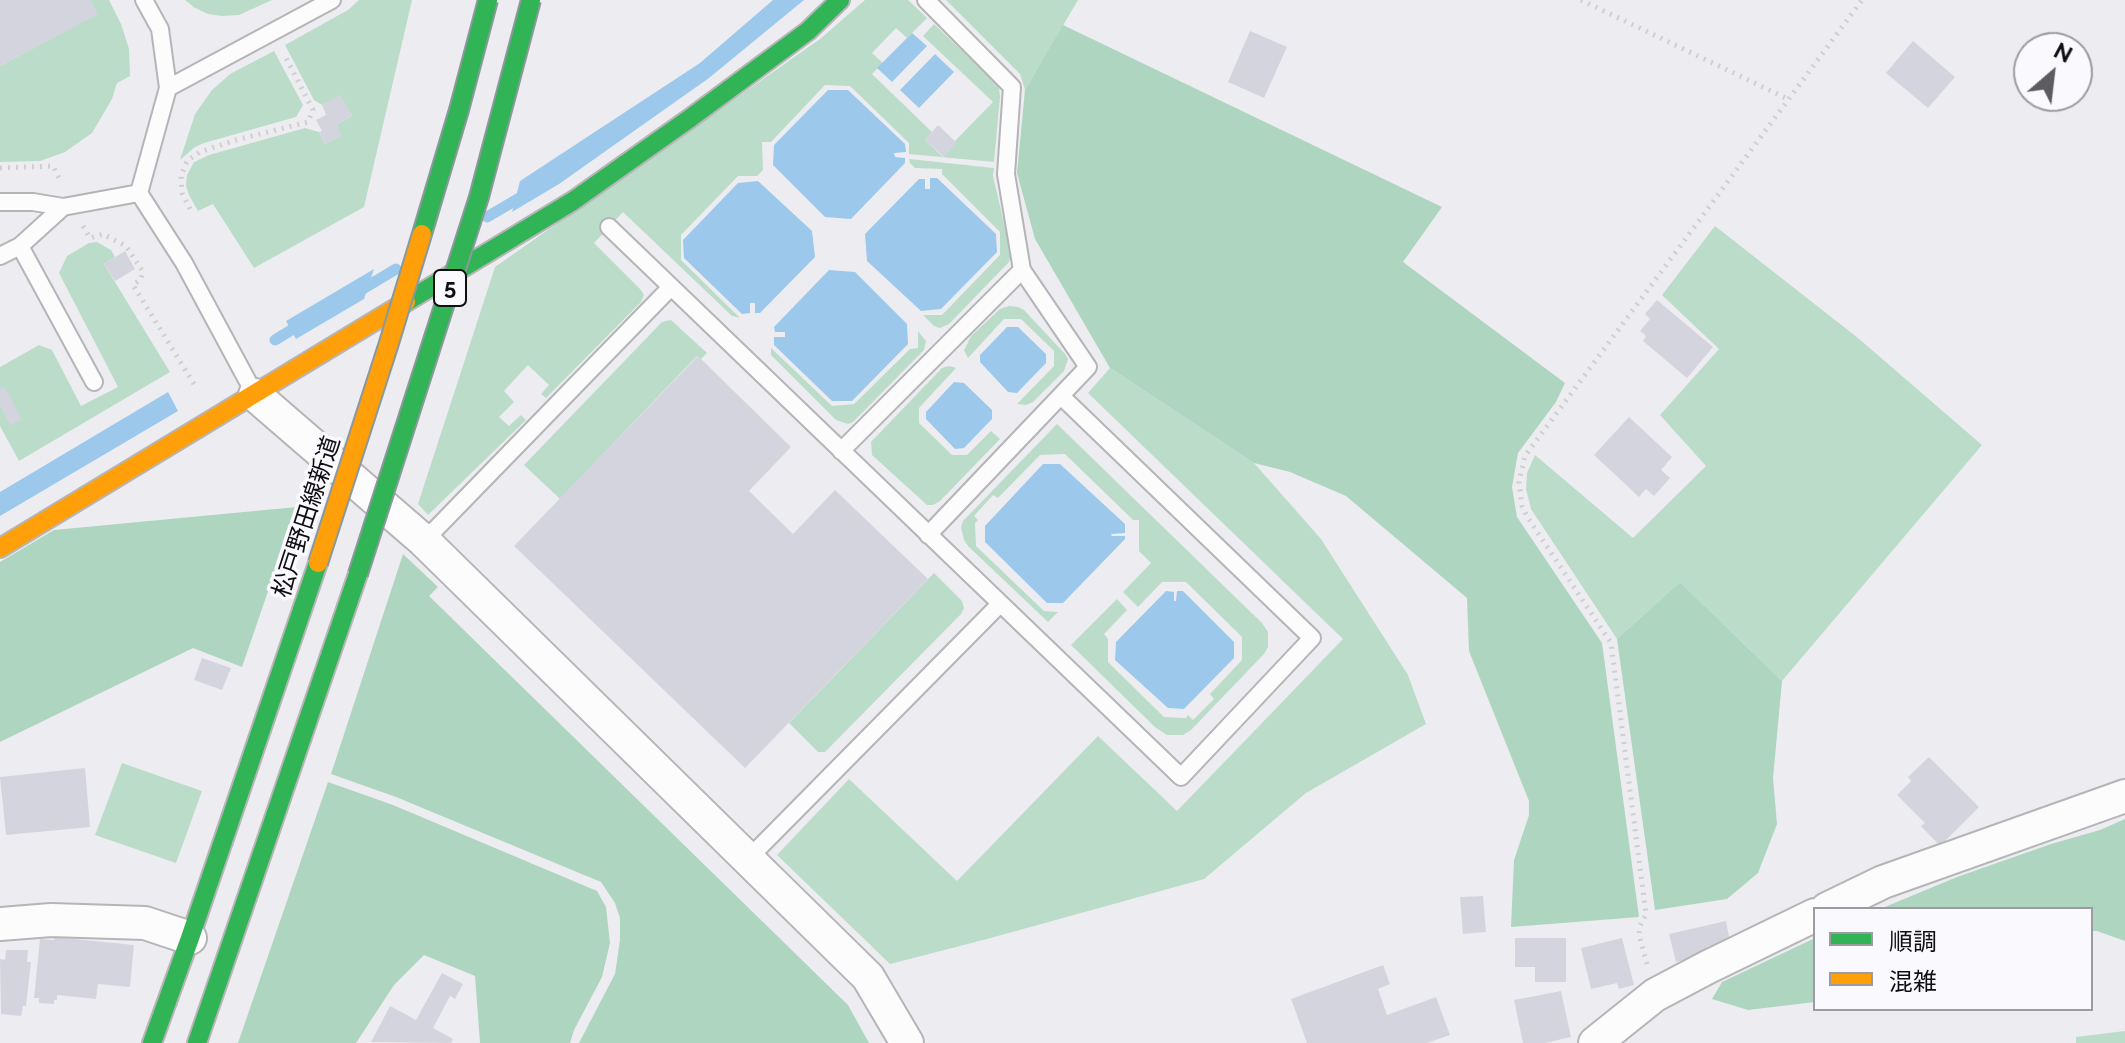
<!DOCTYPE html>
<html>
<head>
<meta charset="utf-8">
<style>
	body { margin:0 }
	#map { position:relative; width:2125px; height:1043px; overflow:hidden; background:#ededf1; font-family:Raleway,"Noto Sans JP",sans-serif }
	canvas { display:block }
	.legend { position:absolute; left:1813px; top:907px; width:280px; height:104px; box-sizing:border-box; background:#f9f9fe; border:2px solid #9b9ba0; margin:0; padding:10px 14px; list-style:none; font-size:24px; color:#0f0f12 }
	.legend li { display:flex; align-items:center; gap:16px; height:40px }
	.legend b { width:40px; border:2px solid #9b9ba0 }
	.north { position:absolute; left:2013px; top:32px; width:80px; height:80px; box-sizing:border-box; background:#f9f9fe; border:2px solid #9b9ba0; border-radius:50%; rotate:28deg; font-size:22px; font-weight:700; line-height:32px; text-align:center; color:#0f0f12 }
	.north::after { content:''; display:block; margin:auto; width:28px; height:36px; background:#5d5d60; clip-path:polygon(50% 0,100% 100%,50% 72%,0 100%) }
</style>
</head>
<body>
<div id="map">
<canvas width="2125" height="1043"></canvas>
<ul class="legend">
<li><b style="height:10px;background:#30b455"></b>順調</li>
<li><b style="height:10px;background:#ff9f0a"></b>混雑</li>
</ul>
<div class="north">N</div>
</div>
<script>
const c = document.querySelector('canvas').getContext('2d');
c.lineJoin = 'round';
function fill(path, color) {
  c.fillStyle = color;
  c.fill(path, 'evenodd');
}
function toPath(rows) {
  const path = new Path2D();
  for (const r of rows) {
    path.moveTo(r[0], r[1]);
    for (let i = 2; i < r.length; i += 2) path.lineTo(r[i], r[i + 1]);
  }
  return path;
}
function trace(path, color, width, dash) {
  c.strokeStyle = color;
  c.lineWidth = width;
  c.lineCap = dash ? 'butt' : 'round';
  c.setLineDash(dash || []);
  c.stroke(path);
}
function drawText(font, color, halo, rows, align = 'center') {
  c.font = font + ' Raleway,"Noto Sans JP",sans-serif';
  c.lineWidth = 7;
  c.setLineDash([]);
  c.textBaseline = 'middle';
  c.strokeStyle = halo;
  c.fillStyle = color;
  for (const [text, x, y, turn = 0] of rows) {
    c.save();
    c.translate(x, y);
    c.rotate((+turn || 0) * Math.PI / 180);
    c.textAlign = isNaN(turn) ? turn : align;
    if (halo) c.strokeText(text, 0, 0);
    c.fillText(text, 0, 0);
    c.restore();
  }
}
fill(toPath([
	[90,0,109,0,121,24,129,49,130,76,117,83,112,99,92,133,65,152,40,161,0,162,0,66,97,14],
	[185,0,272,0,239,15,222,16,208,14,195,8],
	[359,0,412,0,364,207,254,268,213,204,198,211,189,195,186,186,187,175,194,162,209,155,305,128,319,132,325,144,341,135,336,125,352,116,340,96,322,105,314,100,285,45,348,10],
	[865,0,908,0,927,18,907,38,896,28,872,53,883,63,872,74,932,132,925,140,943,157,956,143,955,141,993,102,923,36,934,24,993,80,999,88,1000,97,994,162,909,154,909,143,850,86,825,85,771,142,762,142,763,170,757,176,738,176,681,235,681,260,740,318,732,316,623,212,594,243,641,290,644,295,641,302,546,398,541,394,549,385,528,365,504,391,514,402,499,417,509,426,521,415,526,420,428,515,418,504,495,267,820,39],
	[946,0,1078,0,1025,90,1020,74],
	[274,51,303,105,296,117,204,143,195,147,180,160,195,114,212,90,230,74],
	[909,159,994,168,993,176,1011,253,1009,262,949,324,940,328,934,326,923,315,942,315,1000,255,1000,232,942,174,942,169,915,168,910,163],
	[1715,226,1858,338,1982,445,1782,681,1680,582,1617,639,1531,509,1526,489,1527,473,1535,455,1633,538,1706,466,1660,415,1719,349,1662,295],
	[97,242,111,250,115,257,104,264,170,372,19,461,0,426,0,367,39,345,52,350,81,406,118,387,59,273,67,256,89,243],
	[1009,306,1018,307,1024,310,1065,354,1068,359,1064,371,1033,402,1026,405,1017,404,1054,366,1054,351,1021,319,1004,319,968,358,964,350,971,336,1000,309],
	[671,320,707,353,701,359,697,356,560,499,524,465,662,322],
	[918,331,926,341,924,350,853,422,848,424,836,420,771,355,771,348,832,406,854,404,910,349,918,348],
	[949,366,956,368,919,408,919,423,952,455,967,455,991,431,1000,439,940,501,933,505,927,505,872,455,871,442,942,368],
	[1110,368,1254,463,1321,539,1408,675,1426,724,1306,793,1204,879,987,939,890,964,777,855,849,779,957,881,1098,736,1177,811,1343,639,1088,393],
	[1057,424,1262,623,1268,632,1268,647,1264,654,1191,730,1183,735,1167,735,1156,728,1071,645,1117,599,1127,610,1104,634,1108,639,1108,662,1164,717,1186,718,1188,715,1193,720,1214,699,1210,694,1242,660,1242,637,1186,582,1162,582,1138,607,1123,592,1151,563,1139,551,1139,520,1133,520,1065,454,1040,455,998,498,993,495,974,516,978,520,975,523,976,546,1044,611,1058,612,1048,622,968,546,964,540,961,527,963,521],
	[934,573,962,601,964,608,961,614,825,752,818,752,789,723],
	[122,763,202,791,176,863,95,835],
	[2125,1031,2125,1043,2076,1043,2076,1037]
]), '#bbdcc9');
fill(toPath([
	[1063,25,1442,207,1403,262,1565,383,1556,402,1518,453,1512,487,1517,517,1602,643,1639,917,1511,927,1514,860,1529,815,1529,801,1469,651,1467,598,1346,496,1290,472,1254,463,1110,368,1035,239,1017,173,1025,90],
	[297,507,242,667,193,648,0,742,0,562,54,530],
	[403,554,438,587,429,596,848,1005,869,1043,579,1043,615,974,620,940,620,918,615,903,601,882,396,797,331,774],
	[1680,582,1782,681,1773,778,1777,824,1758,873,1727,899,1655,910,1617,639],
	[328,782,393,805,597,891,606,907,610,943,602,977,574,1030,570,1043,480,1043,475,976,424,955,394,985,356,1043,238,1043],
	[2125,819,2125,941,2097,931,2091,931,2091,909,1880,909,1957,877,2051,844,2100,830],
	[1815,938,1815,1002,1748,1010,1712,999,1722,982]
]), '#aed5bf');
fill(toPath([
	[773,0,804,0,709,78,559,184,512,212,520,181,700,63],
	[912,33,927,46,892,82,877,68],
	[935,54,954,72,919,108,900,90],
	[828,90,848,90,905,144,906,152,894,153,895,157,905,158,905,163,851,219,825,217,773,165,774,145],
	[930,178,937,178,996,234,997,252,941,309,921,311,867,261,865,234,919,179,925,179,925,189,930,189],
	[758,181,812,231,815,257,760,313,755,313,755,303,750,303,750,313,742,314,684,258,683,240,738,183],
	[374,269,364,299,296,339,286,321],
	[829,270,855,272,907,324,908,344,852,401,832,401,774,345,774,337,785,337,785,332,775,332,774,327],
	[1007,327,1018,327,1046,354,1046,363,1017,393,1008,392,980,362,980,355],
	[954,382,964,383,992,410,992,419,964,448,955,449,926,419,926,412],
	[168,392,178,411,0,516,0,492],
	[1043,464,1060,464,1125,524,1125,533,1111,534,1112,536,1125,536,1125,539,1063,603,1047,603,985,542,985,526],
	[1166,591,1174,592,1174,601,1176,601,1177,591,1183,591,1234,642,1234,658,1184,709,1168,708,1115,660,1116,642]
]), '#9cc8ec');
trace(toPath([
	[487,217,528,193],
	[356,293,396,269],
	[275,340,303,323]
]), '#9cc8ec', 11);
fill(toPath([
	[0,0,90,0,98,14,0,66],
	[1250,31,1287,47,1264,98,1228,82],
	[1913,41,1955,77,1928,108,1886,73],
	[340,95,352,116,336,125,342,135,325,144,319,132,322,131,316,120,326,115,322,105],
	[938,125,957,143,944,157,925,140],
	[125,251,135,269,115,281,104,264],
	[1657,300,1713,347,1687,378,1643,341,1646,336,1640,331,1650,319,1645,314],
	[698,356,791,447,749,491,793,534,835,490,928,579,745,768,514,546],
	[5,387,22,420,10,425,0,405,0,389],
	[1629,417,1672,457,1661,470,1670,478,1654,496,1646,489,1639,497,1594,455],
	[202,658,231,668,222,690,194,680],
	[1929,757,1979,807,1940,846,1921,826,1925,823,1897,795,1911,781,1908,777],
	[85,768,90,827,6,835,0,777],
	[1483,896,1486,932,1463,934,1460,897],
	[1726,921,1730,942,1707,947,1709,954,1676,962,1669,934],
	[54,937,134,945,130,987,98,984,96,999,57,995,57,1000,54,1000,54,1004,39,1003,39,998,34,998,40,939,54,940],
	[1515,938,1566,938,1566,982,1535,982,1535,967,1515,967],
	[1622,938,1634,985,1619,989,1617,983,1591,989,1581,948],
	[6,950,28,950,27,962,31,962,26,1006,23,1006,21,1016,1,1014,0,959,5,960],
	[1383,965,1390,984,1378,989,1387,1015,1436,997,1450,1035,1427,1043,1307,1043,1291,999],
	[442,973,463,984,455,999,450,996,433,1028,453,1039,451,1043,371,1042,390,1006,416,1020],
	[1561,991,1571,1037,1545,1043,1523,1043,1514,1000]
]), '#d4d4de');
const lane = toPath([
	[926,0,1012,87,1006,174,1022,270],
	[168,88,332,0],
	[139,193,184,263,254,393],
	[0,202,33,202,63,207],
	[609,227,1181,777,1312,638,1061,396],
	[20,246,94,382],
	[0,256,20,246,63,207,139,193,168,88,160,29,144,0],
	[841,451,1022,270,1088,367,928,535],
	[424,541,671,287],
	[748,859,1000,604]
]);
const street = toPath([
	[255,395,424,541,868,977,907,1043],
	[1827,909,1883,882,2125,796],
	[0,924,51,920,145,923,190,938],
	[1595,1043,1655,995,1708,967,1815,915]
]);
const fast = toPath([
	[406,302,573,201,689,119,808,31,840,0],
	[152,1043,190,938,318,563],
	[197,1043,358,574]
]);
const slow = toPath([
	[0,548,406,302]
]);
trace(lane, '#b5b5b8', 20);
trace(street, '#b5b5b8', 36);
trace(fast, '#b5b5b8', 22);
trace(slow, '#b5b5b8', 22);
trace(toPath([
	[1581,0,1788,99],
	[0,168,53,166,61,182],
	[190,209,182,193,181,175,187,161,200,152,236,140,308,122,313,110,284,54],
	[83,226,90,238,103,234,126,246,143,272,141,279,133,285,194,384],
	[1647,964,1639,935,1640,926,1646,914,1611,643,1528,518,1522,506,1519,482,1525,456,1862,0]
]), '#cfcfd0', 5, [2, 6]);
trace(lane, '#fcfcfd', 16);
trace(street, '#fcfcfd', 32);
trace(fast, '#30b455', 18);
trace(slow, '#ff9f0a', 18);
const fastBridge = toPath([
	[422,234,459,110,488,0],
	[358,574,479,197,531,0]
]);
const slowBridge = toPath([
	[318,563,389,343,422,234]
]);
trace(fastBridge, '#8b999c', 22, []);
trace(slowBridge, '#8b999c', 22, []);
trace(fastBridge, '#30b455', 18);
trace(slowBridge, '#ff9f0a', 18);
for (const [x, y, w] of [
	[450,288,32]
]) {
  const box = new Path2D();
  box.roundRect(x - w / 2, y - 18, w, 36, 6);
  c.fillStyle = '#f9f9fe';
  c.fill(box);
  trace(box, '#0f0f12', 2);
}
drawText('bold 22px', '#0f0f12', null, [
	["5",450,288]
]);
drawText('24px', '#0f0f12', '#f9f9fe', [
	["松戸野田線新道",307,517,-72]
]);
</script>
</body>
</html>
